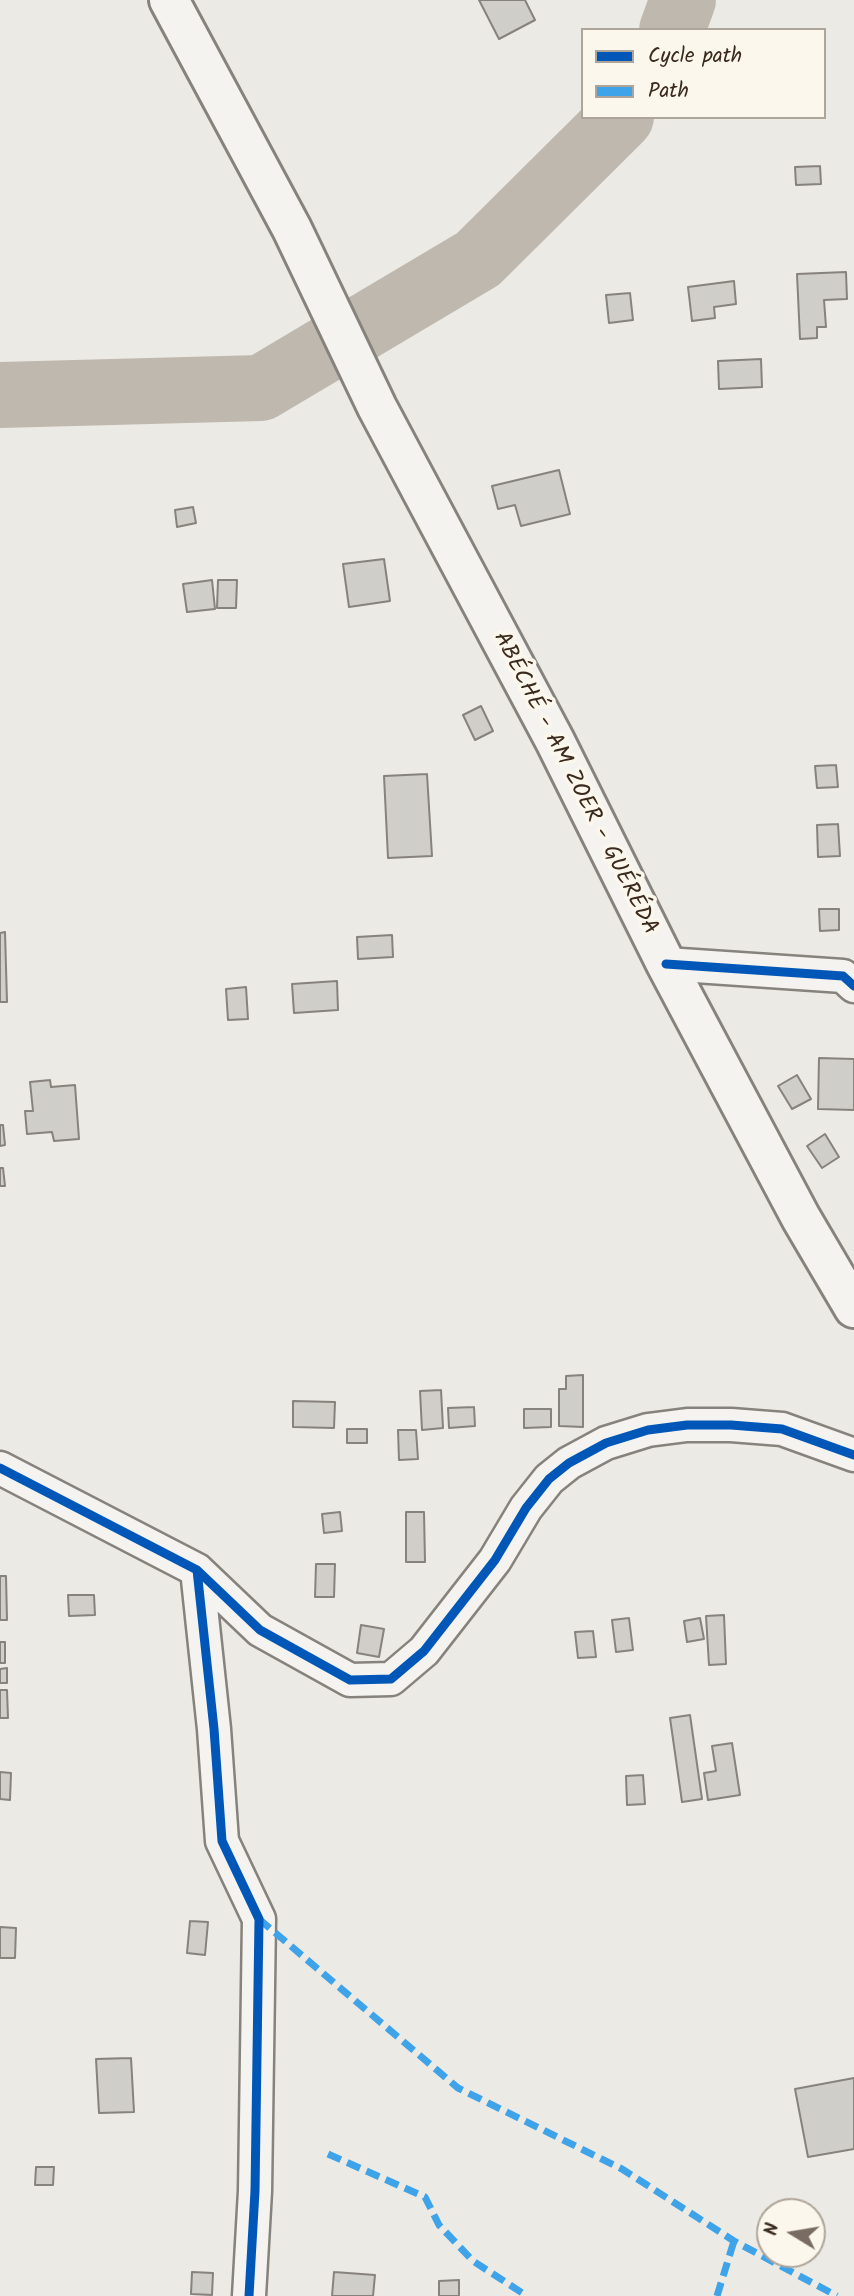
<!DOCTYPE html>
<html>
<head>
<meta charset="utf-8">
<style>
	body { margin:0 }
	#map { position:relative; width:854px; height:2296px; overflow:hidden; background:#eceae4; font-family:Kalam,sans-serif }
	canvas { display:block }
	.legend { position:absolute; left:581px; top:28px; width:245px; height:91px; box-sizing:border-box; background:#fbf7ec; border:2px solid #aea59a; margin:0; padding:9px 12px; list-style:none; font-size:21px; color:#3b2a1e }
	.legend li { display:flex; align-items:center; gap:14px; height:35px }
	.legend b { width:35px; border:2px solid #aea59a }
	.north { position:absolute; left:756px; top:2198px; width:70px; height:70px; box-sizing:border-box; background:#fbf7ec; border:2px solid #aea59a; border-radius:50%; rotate:281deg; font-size:19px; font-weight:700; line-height:28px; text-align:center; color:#3b2a1e }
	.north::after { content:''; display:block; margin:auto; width:24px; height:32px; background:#796d63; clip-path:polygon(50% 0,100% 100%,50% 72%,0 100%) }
</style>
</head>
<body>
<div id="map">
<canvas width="854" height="2296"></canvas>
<ul class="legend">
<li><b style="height:9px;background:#0057b8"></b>Cycle path</li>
<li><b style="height:9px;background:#3fa3ea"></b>Path</li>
</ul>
<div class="north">N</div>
</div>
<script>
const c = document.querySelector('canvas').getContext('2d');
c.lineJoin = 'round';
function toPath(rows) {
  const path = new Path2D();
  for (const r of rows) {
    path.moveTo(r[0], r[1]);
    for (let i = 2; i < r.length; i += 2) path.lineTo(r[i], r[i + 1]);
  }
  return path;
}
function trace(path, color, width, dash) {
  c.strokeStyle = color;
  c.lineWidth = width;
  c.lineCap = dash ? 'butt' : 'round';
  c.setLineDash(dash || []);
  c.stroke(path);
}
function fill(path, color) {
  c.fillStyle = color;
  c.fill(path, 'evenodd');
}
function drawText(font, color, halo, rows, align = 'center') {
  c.font = font + ' Kalam,sans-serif';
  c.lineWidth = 7;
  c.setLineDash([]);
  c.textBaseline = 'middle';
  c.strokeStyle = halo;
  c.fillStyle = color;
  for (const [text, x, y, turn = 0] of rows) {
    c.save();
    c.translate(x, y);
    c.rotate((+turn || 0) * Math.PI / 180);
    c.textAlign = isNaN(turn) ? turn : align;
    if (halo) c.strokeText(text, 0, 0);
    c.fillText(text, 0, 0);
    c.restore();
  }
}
trace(toPath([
	[672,30,683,0],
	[0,395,261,388,478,259,621,117]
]), '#bfb8ae', 66);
const building = toPath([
	[479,0,525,0,535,20,499,39,479,0],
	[820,166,821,184,796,185,795,167,820,166],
	[846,272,847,299,824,300,826,327,817,327,817,338,800,339,797,274,846,272],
	[734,281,736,304,714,307,715,318,692,321,688,287,734,281],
	[630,293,633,320,609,323,606,295,630,293],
	[761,359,762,387,719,389,718,361,761,359],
	[559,470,570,514,521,526,515,505,498,509,492,486,559,470],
	[193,507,196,523,177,527,175,510,193,507],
	[384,559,390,601,349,607,343,564,384,559],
	[212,580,215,609,187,612,183,584,212,580],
	[218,580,237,580,236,608,217,608,218,580],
	[481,706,493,731,475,740,463,715,481,706],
	[836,765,838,787,817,788,815,766,836,765],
	[427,774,432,856,388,858,384,776,427,774],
	[838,824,840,856,818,857,817,825,838,824],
	[819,909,839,909,839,930,820,931,819,909],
	[5,932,7,1002,0,1002,0,933,5,932],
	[392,935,393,957,358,959,357,937,392,935],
	[337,981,338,1010,294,1013,292,984,337,981],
	[246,987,248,1019,228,1020,226,989,246,987],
	[819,1058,854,1059,854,1110,818,1109,819,1058],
	[797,1075,811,1099,792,1109,778,1086,797,1075],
	[50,1080,51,1087,75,1085,79,1139,54,1141,52,1132,27,1134,25,1111,33,1111,30,1082,50,1080],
	[0,1125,3,1125,5,1145,0,1146,0,1125],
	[825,1134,839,1157,822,1168,807,1146,825,1134],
	[0,1168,3,1168,5,1186,0,1186,0,1168],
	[583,1375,583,1427,559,1426,559,1389,566,1389,566,1376,583,1375],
	[441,1390,443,1428,422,1430,420,1391,441,1390],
	[293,1401,335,1402,334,1428,293,1427,293,1401],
	[474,1407,475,1426,449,1428,448,1408,474,1407],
	[524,1409,551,1409,551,1427,524,1428,524,1409],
	[347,1429,367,1429,367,1443,347,1443,347,1429],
	[398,1430,416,1430,418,1459,399,1460,398,1430],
	[340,1512,342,1531,324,1533,322,1514,340,1512],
	[406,1512,424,1512,425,1562,406,1562,406,1512],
	[316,1564,335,1564,334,1597,315,1597,316,1564],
	[0,1576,6,1576,7,1620,0,1620,0,1576],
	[68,1595,94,1595,95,1615,69,1616,68,1595],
	[724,1615,726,1664,709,1665,706,1616,724,1615],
	[629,1618,633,1650,616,1652,612,1620,629,1618],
	[700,1618,704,1639,687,1642,684,1621,700,1618],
	[361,1625,384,1629,379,1657,357,1653,361,1625],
	[593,1631,596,1657,578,1658,575,1632,593,1631],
	[0,1642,5,1642,5,1663,0,1663,0,1642],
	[7,1668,7,1683,0,1683,0,1669,7,1668],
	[0,1690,7,1690,8,1718,0,1718,0,1690],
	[690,1715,702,1799,682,1802,670,1718,690,1715],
	[732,1743,740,1795,708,1800,704,1773,716,1771,712,1746,732,1743],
	[0,1772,11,1773,10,1800,0,1799,0,1772],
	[643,1775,645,1804,627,1805,626,1776,643,1775],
	[190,1921,208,1922,205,1955,187,1953,190,1921],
	[0,1927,16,1928,15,1958,0,1958,0,1927],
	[131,2058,134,2112,99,2113,96,2059,131,2058],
	[854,2078,854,2149,808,2157,795,2089,854,2078],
	[36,2167,54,2167,53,2185,35,2185,36,2167],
	[192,2272,213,2273,212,2295,191,2294,192,2272],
	[334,2272,375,2275,373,2296,332,2296,334,2272],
	[459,2280,459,2296,439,2296,439,2281,459,2280]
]);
fill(building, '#d0cec9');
trace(building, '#86827c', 2);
const street = toPath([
	[666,964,843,976,854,986],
	[0,1468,197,1570,260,1630,350,1680,391,1679,424,1651,495,1560,526,1508,549,1479,569,1463,606,1443,648,1430,687,1425,731,1425,782,1429,854,1455],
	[197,1570,214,1729,222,1841,259,1919,255,2191,249,2296]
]);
const secondary = toPath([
	[169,0,292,229,377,407,555,741,666,964,801,1218,854,1308]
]);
trace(street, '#86827c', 37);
trace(secondary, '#86827c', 44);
trace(street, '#f4f3ef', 32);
trace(secondary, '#f4f3ef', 38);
trace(toPath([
	[259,1919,458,2088,622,2169,734,2241,837,2296],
	[328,2154,425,2197,439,2225,473,2261,527,2296],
	[717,2296,734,2241]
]), '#3fa3ea', 7, [14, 7]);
trace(toPath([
	[666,964,843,976,854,986],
	[0,1468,197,1570,260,1630,350,1680,391,1679,424,1651,495,1560,526,1508,549,1479,569,1463,606,1443,648,1430,687,1425,731,1425,782,1429,854,1455],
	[197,1570,214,1729,222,1841,259,1919,255,2191,249,2296]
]), '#0057b8', 9);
drawText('23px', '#3b2a1e', '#fbf7ec', [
	["ABÉCHÉ - AM ZOER - GUÉRÉDA",574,784,63]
]);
</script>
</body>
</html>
